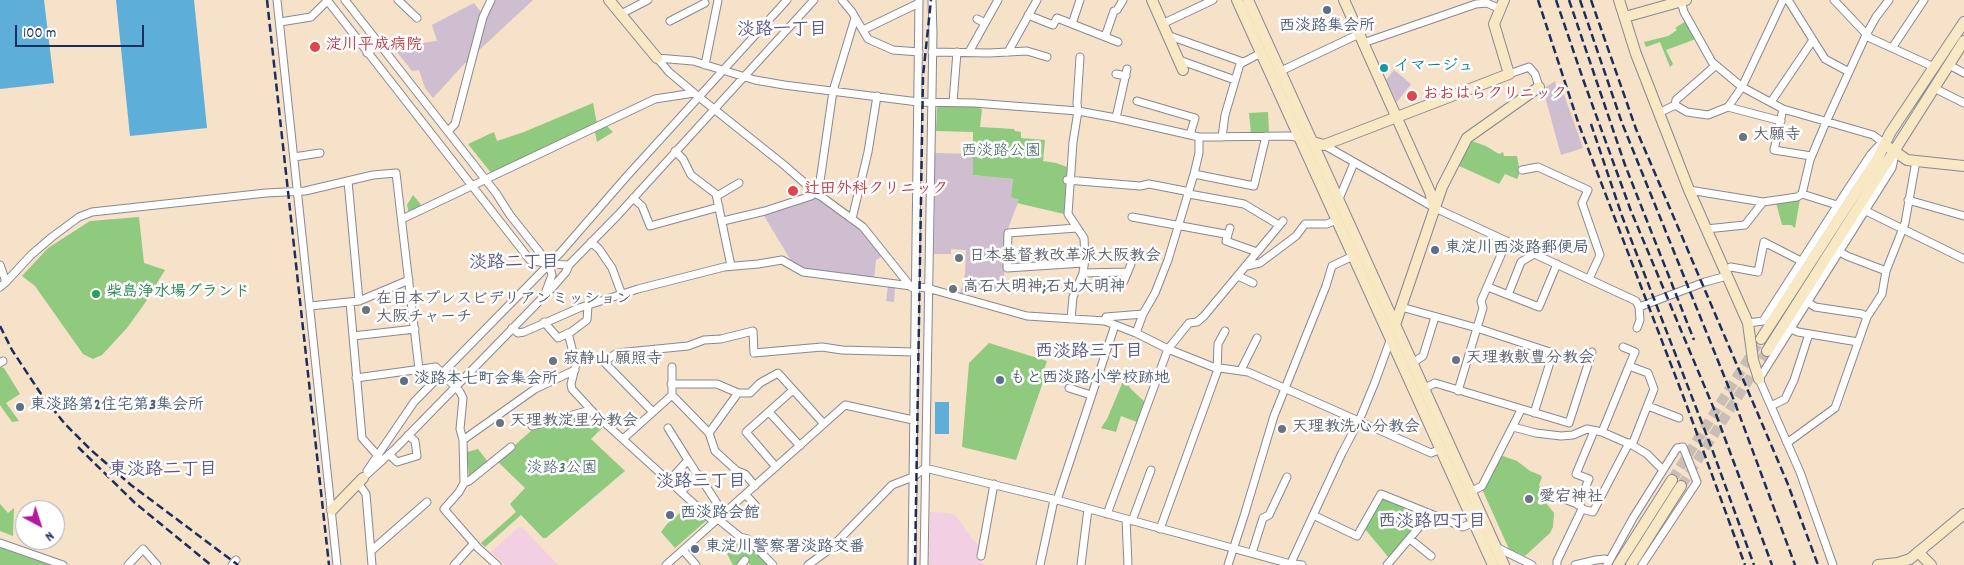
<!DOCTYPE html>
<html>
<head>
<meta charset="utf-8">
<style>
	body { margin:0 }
	#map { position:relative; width:1964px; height:565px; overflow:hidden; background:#f6e1c9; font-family:Dekko,sans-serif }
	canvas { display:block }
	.north { position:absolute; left:15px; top:500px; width:50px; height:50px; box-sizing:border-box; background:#fff; border:1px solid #a4acbf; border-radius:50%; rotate:140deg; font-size:14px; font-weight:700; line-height:20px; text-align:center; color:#1b2f5e }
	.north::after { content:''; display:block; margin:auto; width:18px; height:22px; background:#b5179e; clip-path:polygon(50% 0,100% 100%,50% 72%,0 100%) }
	.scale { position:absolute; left:15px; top:25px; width:129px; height:22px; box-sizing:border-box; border:2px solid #1b2f5e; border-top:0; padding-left:6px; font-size:15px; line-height:18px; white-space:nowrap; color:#1b2f5e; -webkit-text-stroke:4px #fff; paint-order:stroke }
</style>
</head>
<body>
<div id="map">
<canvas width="1964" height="565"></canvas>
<div class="north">N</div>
<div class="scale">100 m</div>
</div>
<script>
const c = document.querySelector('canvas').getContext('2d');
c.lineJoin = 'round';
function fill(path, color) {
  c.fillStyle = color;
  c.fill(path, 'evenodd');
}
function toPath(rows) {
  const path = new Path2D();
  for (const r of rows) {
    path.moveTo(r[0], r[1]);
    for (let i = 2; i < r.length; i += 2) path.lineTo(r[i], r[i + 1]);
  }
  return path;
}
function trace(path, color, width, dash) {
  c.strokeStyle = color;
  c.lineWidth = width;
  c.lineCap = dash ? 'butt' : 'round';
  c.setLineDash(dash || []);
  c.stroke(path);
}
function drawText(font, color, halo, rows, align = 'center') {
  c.font = font + ' Dekko,"Klee One",sans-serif';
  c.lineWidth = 5;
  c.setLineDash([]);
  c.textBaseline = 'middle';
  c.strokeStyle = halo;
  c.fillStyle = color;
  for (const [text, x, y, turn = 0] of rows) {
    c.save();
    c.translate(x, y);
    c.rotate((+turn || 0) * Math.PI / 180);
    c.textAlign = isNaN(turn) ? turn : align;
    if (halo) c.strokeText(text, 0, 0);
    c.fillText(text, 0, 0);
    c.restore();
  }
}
fill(toPath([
	[930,512,949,513,957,517,973,540,981,547,979,556,981,563,984,563,984,565,929,565],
	[519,527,523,528,558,565,505,565,491,552]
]), '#f2cfe2');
fill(toPath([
	[495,0,533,0,476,53,486,17],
	[474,3,481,12,468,63,465,63,433,98,425,88,419,70,412,71,393,47,437,41,432,25],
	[1394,70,1411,84,1397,102,1386,80],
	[1555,81,1557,90,1562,89,1583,148,1561,155,1543,89],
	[935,153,973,154,973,175,1013,179,1011,197,1019,200,1007,231,1004,279,1008,280,1007,286,1002,286,1001,292,968,285,965,296,960,294,965,274,966,250,951,249,951,254,934,254],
	[816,197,860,230,883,256,876,260,874,279,802,269,793,264,763,214],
	[888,286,895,287,894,302,886,301]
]), '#cfbdd0');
fill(toPath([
	[1686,21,1696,39,1666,50,1673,64,1670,67,1660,42,1646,47,1644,42,1668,36,1677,30,1675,28],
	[593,103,597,124,492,174,468,144,494,132,497,141,524,132],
	[940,105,973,106,982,109,980,127,1014,129,1015,131,1021,132,1021,138,1045,140,1043,161,1056,163,1067,167,1064,214,1017,203,1019,200,1011,197,1013,179,973,175,973,132,936,131,937,108],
	[1268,112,1269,133,1251,134,1249,113],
	[607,126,613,132,597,142,595,132],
	[1469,140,1486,146,1499,154,1503,152,1504,156,1517,156,1520,172,1517,179,1505,174,1499,184,1457,165],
	[413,195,423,207,409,214,407,205],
	[1800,199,1795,228,1791,225,1782,225,1776,203],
	[139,217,144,263,165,270,145,303,127,328,102,355,93,359,83,354,35,286,22,276,48,248,90,221],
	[989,343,1047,361,1041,378,1044,379,1016,460,962,447,969,363],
	[0,367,4,368,20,394,6,403,19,421,12,422,0,405],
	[1124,379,1131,389,1145,402,1137,422,1121,416,1116,432,1101,428,1107,419],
	[590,415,594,415,605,425,591,439,625,471,546,538,543,538,521,515,485,547,481,543,516,512,510,504,525,488,497,461,532,430],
	[478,449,488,462,469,476,467,452],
	[1500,455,1517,461,1530,471,1540,475,1542,477,1539,485,1543,494,1548,492,1549,496,1546,503,1554,513,1553,527,1550,533,1525,556,1509,549,1482,489],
	[1384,499,1405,507,1399,522,1415,529,1389,558,1365,529,1381,500],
	[0,504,8,513,14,508,13,536,0,531],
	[691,504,707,520,675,548,661,532,667,524],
	[737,537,745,540,770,565,750,565,745,557,737,565,733,565,724,548],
	[0,547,29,557,53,565,0,565]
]), '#90ca7e');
fill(toPath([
	[0,0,44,0,54,83,0,89],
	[116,0,194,0,207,128,130,136],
	[935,402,949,402,949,434,935,434]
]), '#5daed8');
trace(toPath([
	[1672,480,1761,339],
	[1681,486,1767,351]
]), '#cabdb4', 10, [10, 5]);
const street = toPath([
	[277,0,337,565],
	[327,0,530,260,549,264,569,265],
	[345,0,496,193,510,215,549,264,552,275,546,291],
	[398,0,417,18],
	[842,0,852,12,868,39,893,50,919,52],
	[1788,0,1825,59,1849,72],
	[1834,0,1870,38,1934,67],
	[1681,1,1684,12,1712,62,1742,87,1783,109,1873,135,1885,144],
	[621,14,648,0],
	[1028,15,1053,25,1057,18,1118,42],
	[977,19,985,23],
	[670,21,705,3],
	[280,22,311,17,328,0],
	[1072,24,1080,0],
	[1162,24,1213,0],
	[863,30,919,3],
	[1167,35,1243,62],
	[1105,37,1114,11,1117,10,1123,0],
	[1363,43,1476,4,1487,3,1500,9],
	[1892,48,1924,0],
	[932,52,989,53,1027,51,1047,57],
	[969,52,998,0],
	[1008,52,1037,0],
	[367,53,379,44],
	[657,58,693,61,755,80,784,85,918,102,974,103,1078,111,1116,118,1199,137,1290,136,1301,138],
	[657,58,669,72,694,93,784,165,815,192,863,227,911,287],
	[1179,60,1235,80],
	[705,65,718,0],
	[1949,65,1964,73],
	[1281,71,1359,34],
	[1116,74,1126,76],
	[1509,74,1529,67,1535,74,1539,87],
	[1934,88,1964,103],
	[1137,101,1195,118,1190,135],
	[953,102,957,52],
	[1771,102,1813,40],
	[1675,105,1687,112,1708,115,1728,107,1742,87,1783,0],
	[1728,107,1781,121],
	[1783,109,1774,150,1811,156],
	[1659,113,1675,105,1676,100,1715,66],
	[1116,118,1127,69],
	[448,131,455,124,483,17,491,0],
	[1222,137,1225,115,1240,64,1261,53],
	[1324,145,1435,208,1636,301,1639,307,1640,320,1637,328],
	[675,151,683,159,691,175,716,194,731,266],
	[294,157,320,153],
	[1522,170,1538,167,1588,190,1582,203,1600,255,1589,279],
	[1194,174,1254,186,1266,136],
	[1067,180,1140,186,1149,184,1185,191,1189,194,1244,204,1279,225],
	[348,181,359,301],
	[1689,190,1763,202],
	[1802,194,1810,160,1826,122,1866,35,1876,17,1889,0],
	[818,195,833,91,855,18],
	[717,196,739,183],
	[633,198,642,206,650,226,719,207],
	[1339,199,1354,163],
	[1908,200,1964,216],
	[1866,211,1964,259],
	[1132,217,1225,234,1227,237],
	[402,219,655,99,694,93],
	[852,219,868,152,877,96],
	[723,221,765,211,811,196,815,192],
	[1077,228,1008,233,1007,268,1083,263],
	[1230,228,1226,241,1257,252],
	[1706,229,1745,225,1763,202,1797,197,1802,194,1837,205],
	[591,242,599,249,612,268,622,295],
	[1840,252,1847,256,1886,271],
	[0,265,6,282,0,287],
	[1247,266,1260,263,1296,236,1305,224,1327,224,1336,220],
	[1724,270,1731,267,1758,272,1764,242,1801,261],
	[1083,273,1127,272],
	[1238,276,1253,283],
	[1124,281,1131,264],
	[6,282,31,255,52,237,79,217,92,212,266,193,305,191,373,175,396,173,419,369],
	[1488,287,1539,307,1557,264],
	[1508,295,1521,262,1534,254],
	[350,302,362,438,379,457],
	[1808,302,1815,307,1862,314,1867,317],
	[310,306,359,301,409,280],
	[1401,307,1477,328,1553,353,1534,413],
	[1639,307,1705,282,1727,276],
	[1071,319,1073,297,1083,273,1085,259,1084,238,1068,214,1073,142,1078,111,1077,103,1080,57],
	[1105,321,1106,317,1143,314],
	[544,322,558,338,571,332,587,320,588,306],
	[1748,323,1763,321,1848,189,1871,154,1883,141],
	[512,328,518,333,524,332,579,308,638,289,724,267,758,264,782,260,803,272,927,288,1027,316,1105,321,1136,333,1168,349,1213,367,1248,372,1431,453,1441,449],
	[1791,329,1798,332,1858,342],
	[568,333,576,364,571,384,572,389,594,413,714,522],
	[1136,333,1143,314,1155,293,1168,260,1194,174,1199,153,1199,137],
	[353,336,415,329],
	[1623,347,1635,352,1629,366,1648,373,1654,389,1632,445],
	[1414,362,1423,356,1435,317],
	[0,363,3,361],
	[1241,370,1257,338],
	[356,378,436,367,460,392,463,398,460,429,463,440,464,483,459,492,444,509,478,548,497,565],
	[671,384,717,384,738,393,750,393,760,383,778,373,824,424],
	[1069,388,1091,395],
	[1425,388,1435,383,1569,423,1592,352],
	[1458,391,1483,308,1481,301,1507,241],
	[738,393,709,433,715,451,737,471,745,474,755,486],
	[672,395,709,433],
	[1648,406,1679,418],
	[1771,406,1785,399,1794,380,1809,334],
	[653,412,605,363,608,359,617,353,688,346,704,340,721,339,753,331,754,353,822,347,842,350,914,352],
	[769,412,800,446],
	[532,426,587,411,593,413],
	[1513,427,1536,433,1561,436,1573,435,1587,429,1602,432,1632,445,1647,454,1663,470],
	[668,428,688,460,669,481],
	[1602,432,1629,366],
	[623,439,672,395,672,367],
	[463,440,535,389,575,370],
	[1787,443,1835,408,1867,317,1882,294,1886,271,1905,223,1916,161],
	[389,454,397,462,417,456,415,441,408,435],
	[688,460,695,471],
	[776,467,746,432,793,390],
	[367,471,414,402,561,252,627,176,787,0],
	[363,478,396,448,552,288,566,272,569,265,618,215,814,0],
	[358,483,366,494,372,565],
	[464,483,469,481,511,447],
	[1472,491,1482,486,1521,410],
	[681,492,698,474,724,514],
	[1549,492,1551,494,1580,505,1582,509,1593,512,1629,443],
	[746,495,756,506],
	[1057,500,1115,325],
	[1578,505,1589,479,1576,474,1594,431],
	[1107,514,1168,349,1189,323,1197,322,1204,316,1283,221],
	[1313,515,1357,536,1381,494,1463,527,1474,522],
	[718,519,740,537,748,539,773,565],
	[1126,519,1128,565],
	[1132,521,1151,470],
	[1160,529,1217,372,1218,344,1225,331],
	[1410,539,1431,556],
	[0,543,63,565],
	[1496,547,1532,565],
	[683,550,696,565],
	[371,551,427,502],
	[1252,553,1263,518,1269,515,1287,477],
	[981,556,994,484],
	[128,565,143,549,157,565],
	[232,565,236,560],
	[454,565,474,543],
	[666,565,845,405,913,420],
	[741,565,745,560],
	[808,565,830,549,892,485,913,477,925,468,1057,500,1287,563,1302,565],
	[912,565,919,0],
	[924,565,933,33,932,0],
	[1040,565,1054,500],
	[1081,565,1088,509],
	[1228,565,1244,516,1274,416,1326,286,1332,266,1353,256],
	[1290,565,1342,453,1359,421,1375,382,1391,338],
	[1387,565,1426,519,1429,513],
	[1557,565,1557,561,1582,509],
	[1575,565,1596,560,1605,559,1608,561],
	[1607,565,1633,518,1677,448,1683,447,1697,482,1642,565],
	[1833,565,1800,472,1759,379,1892,168,1895,154]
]);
const secondary = toPath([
	[609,0,657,58],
	[1152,0,1183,70],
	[1237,0,1493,565],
	[1248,0,1504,565],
	[1344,0,1430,192,1434,207],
	[1619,0,1636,54,1689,190,1748,323,1753,360,1759,379],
	[1625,17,1686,0],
	[1313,142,1324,145,1509,74,1494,24,1504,0],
	[1890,148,1907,160,1964,166],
	[1395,325,1442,187,1467,138,1539,87],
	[1761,339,1878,158,1890,133,1964,22],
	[1767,351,1964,41],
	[332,510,363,478],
	[1918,552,1931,565],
	[1898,563,1910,559,1964,514],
	[1618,565,1672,480],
	[1631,565,1681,486],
	[1878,565,1898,563,1898,565]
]);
trace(street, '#888894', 9);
trace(secondary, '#888894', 12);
trace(street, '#fff', 7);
trace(secondary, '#f8e8c3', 10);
trace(toPath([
	[267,0,329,565],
	[1538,0,1579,125,1685,401,1745,565],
	[1556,0,1584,82,1631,211,1714,409,1772,565],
	[1569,0,1625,165,1694,340],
	[1580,0,1622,123,1735,403,1795,565],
	[1591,0,1636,129,1787,482,1818,565],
	[1591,124,1622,216,1712,449,1754,565],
	[0,326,12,350,41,394,65,424,91,450,131,485,238,565],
	[78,447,135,503,211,565],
	[915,565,923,76,931,0]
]), '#1b2f5e', 2.5, [8, 4]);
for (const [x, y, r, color] of [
	[1327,10,5,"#5c6f8a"],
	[315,47,6,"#e0444e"],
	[1384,68,5,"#0f9aa8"],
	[1412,96,6,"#e0444e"],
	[1743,137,5,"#6b7280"],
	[793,191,6,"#e0444e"],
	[1435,250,5,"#5c6f8a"],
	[959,258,5,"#6b7280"],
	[953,289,5,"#6b7280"],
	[96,294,5,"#2e9e5b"],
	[366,310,5,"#6b7280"],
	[1456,360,5,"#6b7280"],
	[553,361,5,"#6b7280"],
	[1000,380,5,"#5c6f8a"],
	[404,381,5,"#5c6f8a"],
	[20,407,5,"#5c6f8a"],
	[500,423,5,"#6b7280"],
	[1282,429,5,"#6b7280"],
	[1529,499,5,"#6b7280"],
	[670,515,5,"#5c6f8a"],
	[695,549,5,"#5c6f8a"]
]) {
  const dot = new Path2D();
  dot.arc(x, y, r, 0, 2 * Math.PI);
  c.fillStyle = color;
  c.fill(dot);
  trace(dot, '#fff', 2);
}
drawText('bold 16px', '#4e5e75', '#fff', [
	["西淡路集会所",1327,28,"center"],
	["東淀川西淡路郵便局",1445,250],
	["もと西淡路小学校跡地",1010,380],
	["淡路本七町会集会所",414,381],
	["東淡路第2住宅第3集会所",30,407],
	["西淡路会館",680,515],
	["東淀川警察署淡路交番",705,549]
], 'left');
drawText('bold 16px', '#be3a42', '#fff', [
	["淀川平成病院",326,47],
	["おおはらクリニック",1423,96],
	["辻田外科クリニック",804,191]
], 'left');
drawText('bold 16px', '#0d838f', '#fff', [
	["イマージュ",1394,68]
], 'left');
drawText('bold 16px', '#5b616d', '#fff', [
	["大願寺",1753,137],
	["日本基督教改革派大阪教会",969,258],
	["高石大明神;石丸大明神",963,289],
	["在日本プレスビデリアンミッション",376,301],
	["大阪チャーチ",376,319],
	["天理教敷豊分教会",1466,360],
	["寂静山 願照寺",563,361],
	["天理教淀里分教会",510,423],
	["天理教洗心分教会",1292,429],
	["愛宕神社",1539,499]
], 'left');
drawText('16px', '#3e5e68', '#fff', [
	["西淡路公園",1001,153],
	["淡路3公園",562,470]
]);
drawText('bold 16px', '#27864d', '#fff', [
	["柴島浄水場グランド",106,294]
], 'left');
drawText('bold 18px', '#585788', '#fff', [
	["淡路一丁目",782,32],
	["淡路二丁目",514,265],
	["西淡路三丁目",1089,354],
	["東淡路二丁目",163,472],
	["淡路三丁目",701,484],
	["西淡路四丁目",1432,524]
]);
</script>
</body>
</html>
